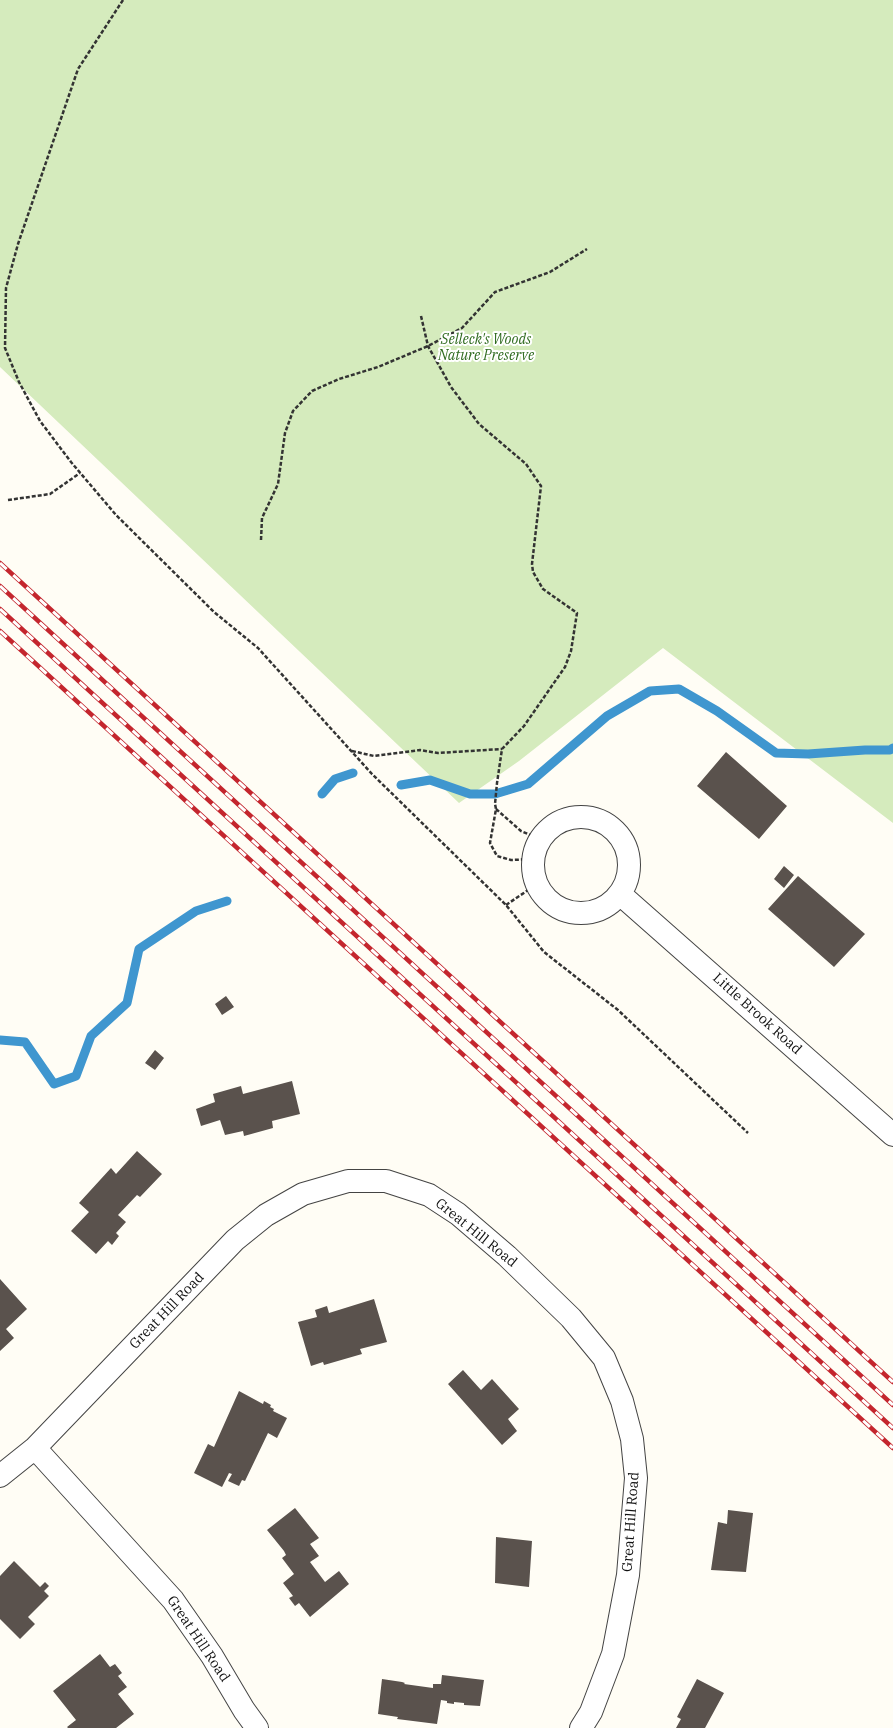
<!DOCTYPE html>
<html>
<head>
<meta charset="utf-8">
<style>
	body { margin:0 }
	canvas { display:block; background:#fffdf5 }
</style>
</head>
<body>
<canvas width="893" height="1728"></canvas>
<script>
const c = document.querySelector('canvas').getContext('2d');
c.lineJoin = 'round';
function fill(path, color) {
  c.fillStyle = color;
  c.fill(path, 'evenodd');
}
function toPath(rows) {
  const path = new Path2D();
  for (const r of rows) {
    if (r.length === 3) {
      path.moveTo(r[0] + r[2], r[1]);
      path.arc(r[0], r[1], r[2], 0, 2 * Math.PI);
      continue;
    }
    path.moveTo(r[0], r[1]);
    for (let i = 2; i < r.length; i += 2) path.lineTo(r[i], r[i + 1]);
  }
  return path;
}
function trace(path, color, width, dash) {
  c.strokeStyle = color;
  c.lineWidth = width;
  c.lineCap = dash ? 'butt' : 'round';
  c.setLineDash(dash || []);
  c.stroke(path);
}
function drawText(font, color, halo, rows, align = 'center') {
  c.font = font + ' "IBM Plex Serif",serif';
  c.lineWidth = 4;
  c.setLineDash([]);
  c.textBaseline = 'middle';
  c.strokeStyle = halo;
  c.fillStyle = color;
  for (const [text, x, y, turn = 0] of rows) {
    c.save();
    c.translate(x, y);
    c.rotate((+turn || 0) * Math.PI / 180);
    c.textAlign = isNaN(turn) ? turn : align;
    if (halo) c.strokeText(text, 0, 0);
    c.fillText(text, 0, 0);
    c.restore();
  }
}
fill(toPath([
	[0,0,893,0,893,823,663,648,519,761,459,803,0,367]
]), '#d5ebbd');
trace(toPath([
	[401,785,430,780,470,794,495,794,528,784,607,716,650,691,679,689,717,711,776,753,808,754,865,750,890,750,893,748],
	[322,794,335,779,353,773],
	[0,1040,25,1042,54,1084,76,1076,91,1036,127,1003,139,949,196,911,227,901]
]), '#3f96cf', 9);
fill(toPath([
	[726,752,787,806,759,839,697,786],
	[784,866,794,875,784,888,774,879],
	[798,876,865,934,834,967,768,909],
	[226,996,234,1007,222,1015,215,1004],
	[155,1050,164,1058,155,1070,145,1063],
	[292,1081,300,1114,272,1121,273,1128,244,1136,243,1131,225,1135,220,1120,201,1126,196,1109,215,1102,213,1094,241,1086,243,1094],
	[137,1151,162,1174,140,1197,137,1195,118,1215,126,1222,116,1233,119,1236,112,1245,108,1241,96,1254,71,1231,89,1212,79,1203,111,1168,116,1174],
	[0,1279,27,1309,6,1329,14,1338,0,1351],
	[374,1299,387,1342,360,1349,362,1354,324,1365,323,1362,311,1366,298,1322,317,1317,315,1310,327,1306,329,1313],
	[463,1370,481,1390,492,1379,519,1409,508,1419,517,1431,502,1445,448,1384],
	[239,1391,263,1404,264,1401,271,1405,270,1407,274,1409,273,1411,287,1418,277,1438,268,1433,245,1481,242,1480,239,1486,228,1481,232,1474,229,1473,222,1487,194,1473,208,1444,214,1447],
	[295,1508,319,1538,310,1544,319,1556,310,1562,325,1582,339,1571,349,1584,310,1617,299,1603,295,1606,289,1598,293,1596,283,1583,294,1574,282,1558,286,1555,284,1551,267,1530],
	[728,1510,753,1513,746,1572,711,1570,718,1522,727,1524],
	[496,1537,532,1541,529,1587,495,1583],
	[14,1561,40,1587,45,1582,49,1586,44,1591,49,1596,28,1617,35,1624,20,1639,0,1619,0,1576],
	[100,1654,110,1667,115,1664,122,1673,118,1676,127,1687,118,1694,134,1714,116,1728,68,1728,67,1727,76,1720,53,1691],
	[442,1675,484,1680,480,1706,464,1705,464,1703,454,1702,454,1704,447,1703,447,1701,441,1700,437,1724,397,1719,398,1717,378,1714,382,1679,402,1682,405,1683,404,1684,433,1688,433,1684,441,1684],
	[697,1679,724,1693,705,1728,676,1728,681,1719,677,1717]
]), '#5a524d');
const street = toPath([
	[581,865,48],
	[620,894,893,1135],
	[0,1476,35,1448],
	[257,1728,244,1710,212,1656,173,1600,35,1448,235,1240,266,1215,303,1194,348,1181,386,1181,429,1195,458,1214,507,1256,571,1318,604,1358,622,1401,632,1439,636,1478,628,1575,613,1654,591,1712,581,1728]
]);
trace(street, '#444', 24);
trace(toPath([
	[123,0,78,69,18,244,6,288,5,348,19,382,40,421,71,462,116,515,214,612,258,648,372,774,506,905,544,952,618,1010,748,1133],
	[421,316,428,346,451,387,479,424,526,464,541,486,532,564,533,572,543,589,577,613,571,651,565,667,524,726,502,749,497,783,495,804,496,809,490,843,497,856,511,860,533,859],
	[8,500,50,494,80,473],
	[261,540,262,518,278,484,285,433,293,411,312,391,339,379,378,367,428,346,462,328,495,292,550,272,587,249],
	[352,751,374,756,420,750,438,753,502,749],
	[496,809,521,831,540,839],
	[506,905,537,884]
]), '#333', 2.5, [4, 2]);
trace(street, '#fff', 22);
const rail = toPath([
	[0,563,893,1382],
	[0,586,893,1405],
	[0,609,893,1428],
	[0,631,893,1448]
]);
trace(rail, '#c4262e', 4.5);
trace(rail, '#fff', 3, [9]);
drawText('italic 14px', '#2f6b1f', '#fff', [
	["Selleck's Woods",486,340],
	["Nature Preserve",486,356]
]);
drawText('14px', '#111', '#fff', [
	["Little Brook Road",757,1014,42],
	["Great Hill Road",476,1233,39],
	["Great Hill Road",167,1311,-46],
	["Great Hill Road",631,1522,-86],
	["Great Hill Road",198,1639,56]
]);
</script>
</body>
</html>
